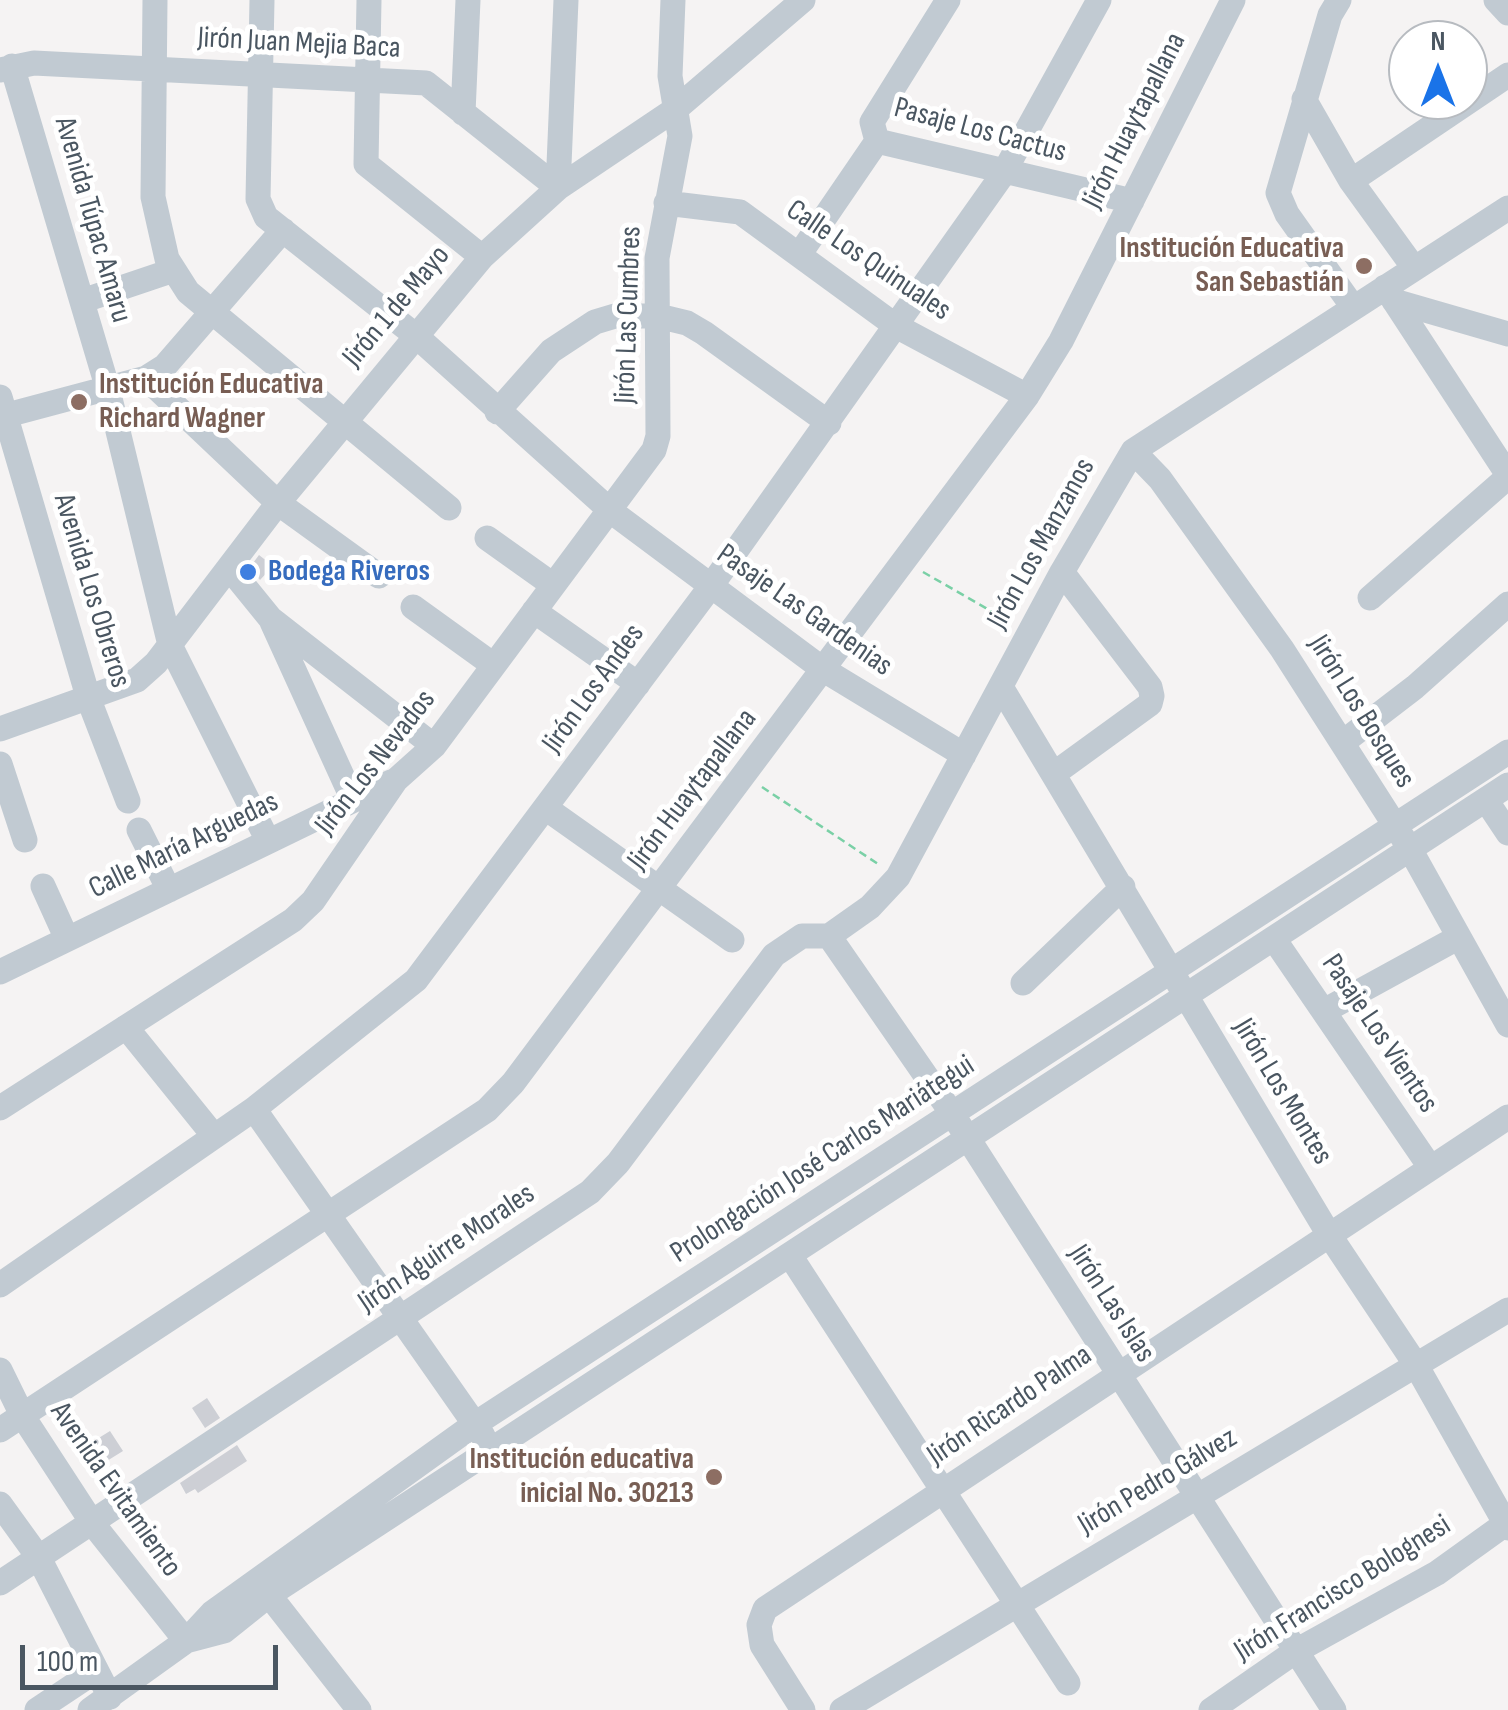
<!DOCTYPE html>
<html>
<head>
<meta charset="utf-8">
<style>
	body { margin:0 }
	#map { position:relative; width:1508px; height:1710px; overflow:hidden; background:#f5f3f3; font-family:"Sofia Sans Condensed",sans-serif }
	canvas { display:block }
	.north { position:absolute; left:1388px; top:20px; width:100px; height:100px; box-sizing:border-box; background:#fff; border:2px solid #b7bbc0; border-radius:50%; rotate:0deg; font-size:28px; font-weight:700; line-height:40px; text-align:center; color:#4a5661 }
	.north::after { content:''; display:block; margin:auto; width:35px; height:45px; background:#1a73e8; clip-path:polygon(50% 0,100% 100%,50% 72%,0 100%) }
	.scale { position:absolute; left:20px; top:1645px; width:258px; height:45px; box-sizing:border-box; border:5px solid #4a5661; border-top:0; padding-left:12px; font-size:30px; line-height:35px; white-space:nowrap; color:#4a5661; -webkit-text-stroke:8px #fff; paint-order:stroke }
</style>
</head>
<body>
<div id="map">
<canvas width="1508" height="1710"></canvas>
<div class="north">N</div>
<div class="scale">100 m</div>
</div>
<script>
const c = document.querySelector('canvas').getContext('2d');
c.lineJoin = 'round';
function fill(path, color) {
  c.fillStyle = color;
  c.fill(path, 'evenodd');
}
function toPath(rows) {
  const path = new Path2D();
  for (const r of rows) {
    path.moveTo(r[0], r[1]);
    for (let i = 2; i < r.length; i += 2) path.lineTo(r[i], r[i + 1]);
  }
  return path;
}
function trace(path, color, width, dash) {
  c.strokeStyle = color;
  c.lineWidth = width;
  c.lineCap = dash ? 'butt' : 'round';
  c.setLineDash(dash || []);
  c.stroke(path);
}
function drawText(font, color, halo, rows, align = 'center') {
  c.font = font + ' "Sofia Sans Condensed",sans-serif';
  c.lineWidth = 10;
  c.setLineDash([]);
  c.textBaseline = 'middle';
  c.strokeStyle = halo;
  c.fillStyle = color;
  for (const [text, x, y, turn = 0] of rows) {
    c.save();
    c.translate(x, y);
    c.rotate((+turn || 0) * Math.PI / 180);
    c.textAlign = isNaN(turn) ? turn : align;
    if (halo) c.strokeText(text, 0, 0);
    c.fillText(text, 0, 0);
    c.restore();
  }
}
fill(toPath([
	[259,555,273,566,260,580,250,567],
	[207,1398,220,1418,205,1428,192,1408],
	[110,1431,123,1451,94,1469,81,1449],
	[237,1445,247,1461,198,1493,195,1489,186,1494,180,1483]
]), '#cdcfd5');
trace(toPath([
	[923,572,1012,623],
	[762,787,881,866]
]), '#7ad0a6', 2.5, [8, 5]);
trace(toPath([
	[155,0,153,197,167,259,188,292,449,508],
	[262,0,258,199,266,217,415,335,612,512,824,670,964,755],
	[369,0,366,164,482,257],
	[948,0,872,122,877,141,1132,201],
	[1339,0,1330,15,1278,193,1287,214,1353,307],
	[1496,0,1508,13],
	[12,66,107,386,170,645,268,841],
	[0,70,34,63,426,83,558,188],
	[1304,99,1351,181,1414,268],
	[463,113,468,0],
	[1351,181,1508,75],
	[558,188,566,0],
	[666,203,740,212,896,326,1027,396],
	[799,255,877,141],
	[1385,287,1508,475],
	[82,301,174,270],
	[1394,301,1508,334],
	[146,378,278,503,379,576],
	[0,397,89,700,128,801],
	[497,412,551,351,595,322,615,316,658,316,687,323,704,333,829,423],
	[0,417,146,378,165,366,283,230],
	[1133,451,1160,479,1282,649,1410,849,1508,1025],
	[487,538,553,585],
	[231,570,270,618,434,746],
	[1370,598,1508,477],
	[413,607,492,664],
	[534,611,638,684],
	[272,622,349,791],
	[1001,687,1328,1233,1416,1365,1508,1528],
	[0,729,137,680,156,663,278,503,482,257,558,188,677,108,803,0],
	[1342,743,1415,687,1508,604],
	[0,764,25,840],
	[1055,773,1150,704,1152,696,1150,687,1062,572],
	[1486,800,1508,833],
	[547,809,732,940],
	[139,830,169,890],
	[43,886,67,939],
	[829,936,870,907,898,877,1062,572,1133,451,1508,208],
	[829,936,953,1115,1334,1710],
	[1274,939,1430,1167],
	[0,972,391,782],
	[1023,983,1123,887],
	[1324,1011,1459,937],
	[126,1027,214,1136],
	[0,1108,293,920,313,901,396,780,434,746,654,450,658,436,657,258,680,136,670,76,673,0],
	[254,1109,483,1436],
	[791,1257,1068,1683],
	[0,1285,254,1109,416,980,711,586,1003,174,1099,0],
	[0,1370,22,1415,93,1524,186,1641],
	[0,1430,487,1110,513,1083,1027,396,1061,341,1233,0],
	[0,1504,39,1558,110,1697],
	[0,1583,590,1192,618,1163,774,955,802,936,829,936],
	[269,1595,359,1710],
	[186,1641,224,1631,269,1595,1508,785],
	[37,1710,94,1672],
	[90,1710,186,1641,212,1613,475,1424,1508,752],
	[803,1710,762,1645,759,1625,765,1609,1508,1117],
	[842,1710,1508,1310],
	[1211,1710,1296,1651,1437,1573,1508,1522]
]), '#c1cad2', 25);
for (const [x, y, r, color] of [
	[1364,266,10,"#8d6e63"],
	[79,402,10,"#8d6e63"],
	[248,572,10,"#3f7fe0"],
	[714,1477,10,"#8d6e63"]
]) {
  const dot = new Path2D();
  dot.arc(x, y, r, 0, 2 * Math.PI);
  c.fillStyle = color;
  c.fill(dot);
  trace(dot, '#fff', 4);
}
drawText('30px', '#4a5661', '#fff', [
	["Jirón Juan Mejia Baca",299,44,3],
	["Jirón Huaytapallana",1135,121,-63],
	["Pasaje Los Cactus",980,131,15],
	["Avenida Túpac Amaru",92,220,74],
	["Calle Los Quinuales",868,261,34],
	["Jirón 1 de Mayo",397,307,-50],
	["Jirón Las Cumbres",629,315,-88],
	["Jirón Los Manzanos",1042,544,-61],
	["Avenida Los Obreros",91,591,73],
	["Pasaje Las Gardenias",804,611,35],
	["Jirón Los Andes",594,689,-54],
	["Jirón Los Bosques",1361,712,58],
	["Jirón Los Nevados",376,763,-52],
	["Jirón Huaytapallana",693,790,-53],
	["Calle María Arguedas",184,846,-26],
	["Pasaje Los Vientos",1379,1034,56],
	["Jirón Los Montes",1282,1092,59],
	["Prolongación José Carlos Mariátegui",823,1160,-33],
	["Jirón Aguirre Morales",447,1249,-34],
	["Jirón Las Islas",1111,1304,57],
	["Jirón Ricardo Palma",1010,1406,-34],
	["Jirón Pedro Gálvez",1158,1482,-31],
	["Avenida Evitamiento",115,1490,55],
	["Jirón Francisco Bolognesi",1343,1589,-32]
]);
drawText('bold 30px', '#785e54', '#fff', [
	["Institución Educativa",1344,249],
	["San Sebastián",1344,283],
	["Institución Educativa",99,385,"left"],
	["Richard Wagner",99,419,"left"],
	["Institución educativa",694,1460],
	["inicial No. 30213",694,1494]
], 'right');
drawText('bold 30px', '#366cbe', '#fff', [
	["Bodega Riveros",268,572]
], 'left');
</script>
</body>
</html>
